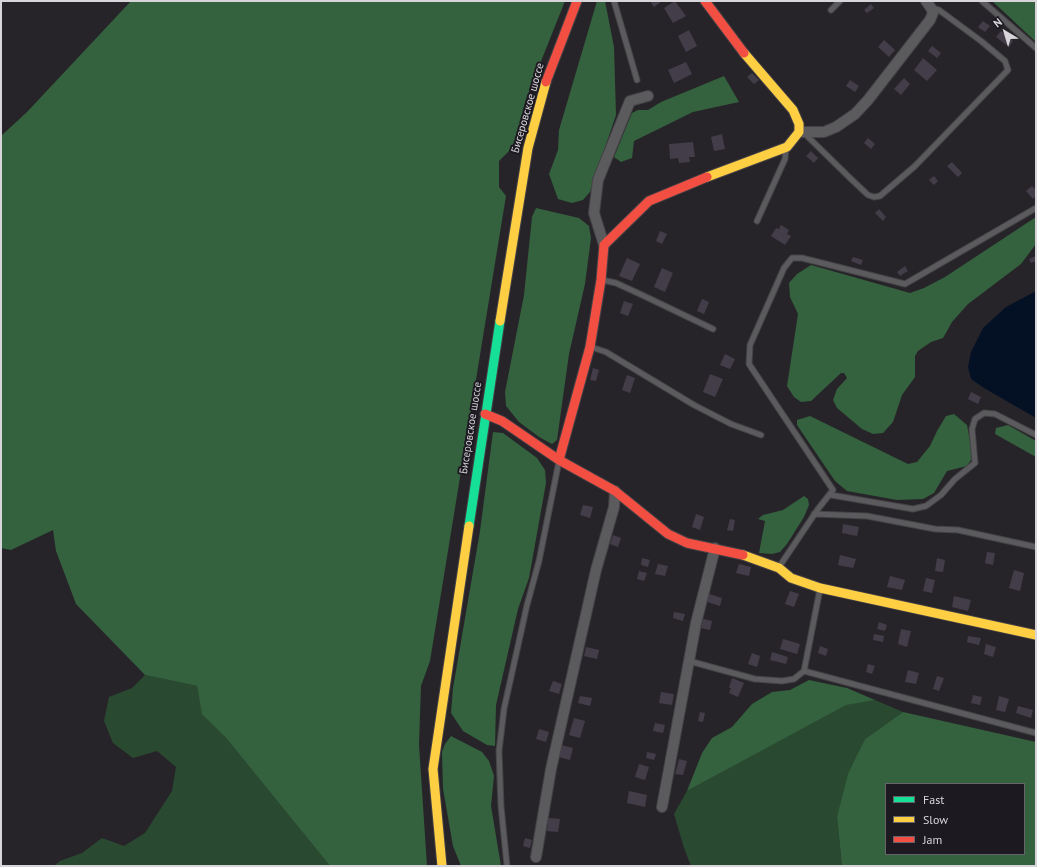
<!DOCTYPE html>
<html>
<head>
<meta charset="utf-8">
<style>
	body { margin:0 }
	#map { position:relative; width:1037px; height:867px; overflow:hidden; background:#272429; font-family:"PT Sans",sans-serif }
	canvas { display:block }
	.frame { position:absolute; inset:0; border:2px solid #d7d5da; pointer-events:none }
	.legend { position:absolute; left:885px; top:783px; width:140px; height:72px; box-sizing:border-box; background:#1d1921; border:1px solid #67646b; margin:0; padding:5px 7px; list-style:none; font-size:12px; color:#d7d5da }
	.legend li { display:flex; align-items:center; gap:8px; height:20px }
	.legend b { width:20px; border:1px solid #67646b }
	.north { position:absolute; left:985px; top:12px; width:40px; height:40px; -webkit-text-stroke:3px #1d1921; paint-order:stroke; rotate:322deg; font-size:11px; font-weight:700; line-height:16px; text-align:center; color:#d7d5da }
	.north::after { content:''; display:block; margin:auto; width:14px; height:18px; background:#d7d5da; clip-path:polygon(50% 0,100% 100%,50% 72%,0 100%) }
</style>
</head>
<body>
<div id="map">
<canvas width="1037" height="867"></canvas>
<div class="frame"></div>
<ul class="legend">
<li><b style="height:5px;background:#16e098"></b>Fast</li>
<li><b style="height:5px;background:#ffcf43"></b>Slow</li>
<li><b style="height:5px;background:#f24e42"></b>Jam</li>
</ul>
<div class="north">N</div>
</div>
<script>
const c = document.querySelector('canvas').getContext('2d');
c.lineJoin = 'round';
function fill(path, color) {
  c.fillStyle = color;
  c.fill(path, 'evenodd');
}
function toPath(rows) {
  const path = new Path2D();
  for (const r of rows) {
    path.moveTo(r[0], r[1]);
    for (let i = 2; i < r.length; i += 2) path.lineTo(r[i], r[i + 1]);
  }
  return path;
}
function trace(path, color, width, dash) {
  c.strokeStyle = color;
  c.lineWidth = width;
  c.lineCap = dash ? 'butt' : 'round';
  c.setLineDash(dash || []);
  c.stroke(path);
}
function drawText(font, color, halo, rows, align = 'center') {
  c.font = font + ' "PT Sans",sans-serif';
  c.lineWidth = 4;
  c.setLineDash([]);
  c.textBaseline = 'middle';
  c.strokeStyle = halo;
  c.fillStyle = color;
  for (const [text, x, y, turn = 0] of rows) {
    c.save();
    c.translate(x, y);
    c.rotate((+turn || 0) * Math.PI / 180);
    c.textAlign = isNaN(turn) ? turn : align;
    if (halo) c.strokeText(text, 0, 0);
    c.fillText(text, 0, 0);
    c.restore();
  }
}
fill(toPath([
	[145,675,197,686,203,714,226,738,330,866,54,866,60,861,82,853,102,838,124,846,145,833,172,791,176,767,157,751,133,758,113,743,104,721,109,697,132,688],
	[875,700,903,712,865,739,837,817,842,866,691,866,684,848,674,814,687,791,846,704]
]), '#294a30');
fill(toPath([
	[131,1,565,1,526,99,514,146,499,161,499,187,506,196,430,661,421,686,419,745,427,866,330,866,226,738,202,714,197,686,145,675,76,604,56,551,53,530,11,550,1,548,1,136,27,112],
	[597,1,605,1,614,47,616,115,590,192,583,200,572,203,558,199,549,174,558,150,559,130],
	[992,1,1036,1,1036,42,1005,13],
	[724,76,739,102,693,112,634,141,632,158,621,162,614,157,632,113,638,110,648,110,661,102],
	[536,208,579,218,589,226,591,238,585,284,569,354,557,440,552,444,539,437,519,422,506,406,505,392,524,295,532,217],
	[1036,217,1036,244,1021,264,968,304,952,322,943,338,931,342,918,351,915,356,915,377,902,395,893,422,883,433,873,434,862,429,837,408,833,400,837,389,847,378,844,373,841,373,811,401,801,402,794,397,787,386,798,314,790,297,789,283,797,274,811,265,910,293,924,288,945,277],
	[954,414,967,425,973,457,967,466,947,471,934,493,923,499,897,500,847,491,835,481,797,425,797,420,810,416,908,464,917,462,930,446,937,431,946,416],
	[1008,425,1036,441,1036,457,995,434,996,428],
	[493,432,503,433,537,458,545,470,546,483,529,578,518,609,496,705,495,746,487,745,463,731,451,713,453,688,480,531],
	[804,496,808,499,809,505,804,517,787,544,780,552,772,554,759,553,765,521,758,519,763,515,783,510],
	[809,680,847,688,875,700,846,705,687,791,702,753,712,738,732,727,752,704,772,692,790,690],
	[903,712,1036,742,1036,866,842,866,837,817,848,774,865,739],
	[886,784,1024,784,1024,854,886,854],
	[451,736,482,752,489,761,494,776,491,806,501,866,461,866,453,846,443,789,442,752,445,744]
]), '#34613e');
fill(toPath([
	[1036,291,1036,418,984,388,971,379,968,367,971,352,983,328,1006,307]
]), '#041124');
fill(toPath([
	[650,1,662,1,654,7],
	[675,1,686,16,673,23,664,8],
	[871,4,874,8,867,13,864,10],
	[983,21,990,26,985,32,978,27],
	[689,30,697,46,686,52,678,36],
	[1001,31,1013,41,1009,47,996,37],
	[884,40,895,50,889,57,878,47],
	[932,46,941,53,937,58,928,51],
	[923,58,937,70,927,81,914,70],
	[686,62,692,74,674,83,668,70],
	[752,73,759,80,754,84,747,77],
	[904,78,910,84,901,95,894,89],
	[850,80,859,86,855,92,846,86],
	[722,134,725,149,714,151,711,137],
	[868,138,875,144,871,149,864,143],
	[693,142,695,157,689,157,690,162,679,163,678,158,670,159,669,144],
	[811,151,818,158,814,163,806,156],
	[952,162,962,173,958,177,947,166],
	[934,176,938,181,934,185,929,180],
	[1032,186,1036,190,1036,196,1033,199,1026,191],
	[879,209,886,217,883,221,875,213],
	[781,225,789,230,787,234,791,236,785,245,771,236,776,228,779,229],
	[660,231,667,234,662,244,656,241],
	[1036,256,1036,261,1031,263,1029,259],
	[853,257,863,260,861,265,851,261],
	[627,258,640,264,632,281,619,276],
	[905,266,908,271,900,276,897,272],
	[662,268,673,273,665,292,654,287],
	[702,299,709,302,704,314,697,311],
	[624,301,633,304,628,316,620,313],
	[725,354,735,359,730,369,720,365],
	[593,368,599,370,596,381,590,380],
	[710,374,723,379,715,397,703,392],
	[627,375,635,378,630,393,622,390],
	[971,392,981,397,978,404,968,399],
	[583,505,593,507,590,518,580,515],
	[696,514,704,517,700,530,692,527],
	[730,519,735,520,733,531,727,530],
	[843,524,859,527,857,536,842,533],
	[613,535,621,538,618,547,610,544],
	[987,552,995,553,993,565,985,563],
	[840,555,856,559,853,568,838,565],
	[642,558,650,560,648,567,641,565],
	[937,558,945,560,943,572,935,571],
	[658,564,668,566,665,576,655,574],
	[739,564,751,567,749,576,736,573],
	[1014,570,1024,573,1020,591,1009,588],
	[639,571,647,573,644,581,637,579],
	[890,576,905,580,902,590,887,587],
	[926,578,935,580,932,593,923,591],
	[790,591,799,594,794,607,785,604],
	[709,594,722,598,720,606,707,602],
	[954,596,971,600,968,611,952,607],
	[674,612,685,614,683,621,673,618],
	[703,619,712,621,710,630,701,628],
	[879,622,887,625,885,631,877,629],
	[901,629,911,631,907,647,898,644],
	[874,634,884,636,883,642,873,640],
	[968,636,981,638,979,645,967,642],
	[783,639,800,644,797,654,780,649],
	[986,644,996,647,993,657,984,654],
	[820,646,828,649,826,656,818,653],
	[586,647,599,650,597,659,584,656],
	[772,652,788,657,786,664,770,660],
	[752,653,760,656,757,667,748,664],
	[868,664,875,666,872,674,866,672],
	[908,670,919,673,916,684,905,682],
	[937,676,944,678,939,691,933,689],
	[732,678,744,683,738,697,729,693,731,688,729,688],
	[553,681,562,684,559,694,549,691],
	[661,692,674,694,672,705,659,703],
	[973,695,982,697,980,705,971,703],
	[580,696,592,698,590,706,578,703],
	[999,696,1009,699,1005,712,996,710],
	[1018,706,1033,710,1031,718,1016,713],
	[700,712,705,713,703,722,698,721],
	[574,718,585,721,580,738,569,735],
	[655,723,665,725,663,733,653,731],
	[539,729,549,732,546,742,536,739],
	[561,745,573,748,570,760,558,757],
	[647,752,656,754,654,760,646,758],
	[679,759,687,761,683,775,675,774],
	[639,764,649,767,645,780,635,777],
	[629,791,647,795,645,807,627,803],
	[548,818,560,819,558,832,547,831],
	[525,838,532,840,530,848,523,846]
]), '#433d49');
const lane = toPath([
	[614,1,637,80],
	[982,1,1036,48],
	[831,10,840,1],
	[804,133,850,178,868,195,874,197,880,196,915,166,1008,70,1005,61,981,41,939,10,931,8],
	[757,221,785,159,786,148],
	[602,280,616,283,642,295,713,329],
	[591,347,606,352,694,405,731,424,761,435],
	[831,495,913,509,926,506,941,495,955,479,975,463,972,429,975,419,984,413,995,414,1036,435],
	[814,514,867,516,935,529,958,530,1036,547],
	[779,567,818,509,833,490,749,364,750,345,784,268,792,258,802,258,905,284,1036,208],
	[689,661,755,679,782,681,794,679,804,671,820,589],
	[804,671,1036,733],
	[507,866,501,806,499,751,504,709,527,605,539,561,559,461]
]);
const street = toPath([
	[799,132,824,132,836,127,855,114,868,100,930,20,933,13,931,8,926,1],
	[604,245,594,213,598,180,630,101,648,96],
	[662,807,696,623,715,548],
	[536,857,551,769,596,570,614,507,615,491]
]);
const fast = toPath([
	[469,526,500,321]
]);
const slow = toPath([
	[707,177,787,147,799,132,799,124,793,110,744,53],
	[500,321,528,148,546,82],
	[743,555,779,568,791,578,820,588,1036,635],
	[442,866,433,769,469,526]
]);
const jam = toPath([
	[705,1,744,53],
	[546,82,577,1],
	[485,414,502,421,559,460,615,491,668,534,687,543,743,555],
	[559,460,590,347,601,280,604,245,649,201,707,177]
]);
trace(lane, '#444246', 7);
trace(street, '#444246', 12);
trace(fast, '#444246', 11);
trace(slow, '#444246', 11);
trace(jam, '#444246', 11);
trace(lane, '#5b5a5c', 5);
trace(street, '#5b5a5c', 10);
trace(fast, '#16e098', 9);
trace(slow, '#ffcf43', 9);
trace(jam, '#f24e42', 9);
drawText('11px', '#d7d5da', '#1d1921', [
	["Бисеровское шоссе",528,108,-74],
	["Бисеровское шоссе",471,428,-81]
]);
</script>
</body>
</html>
